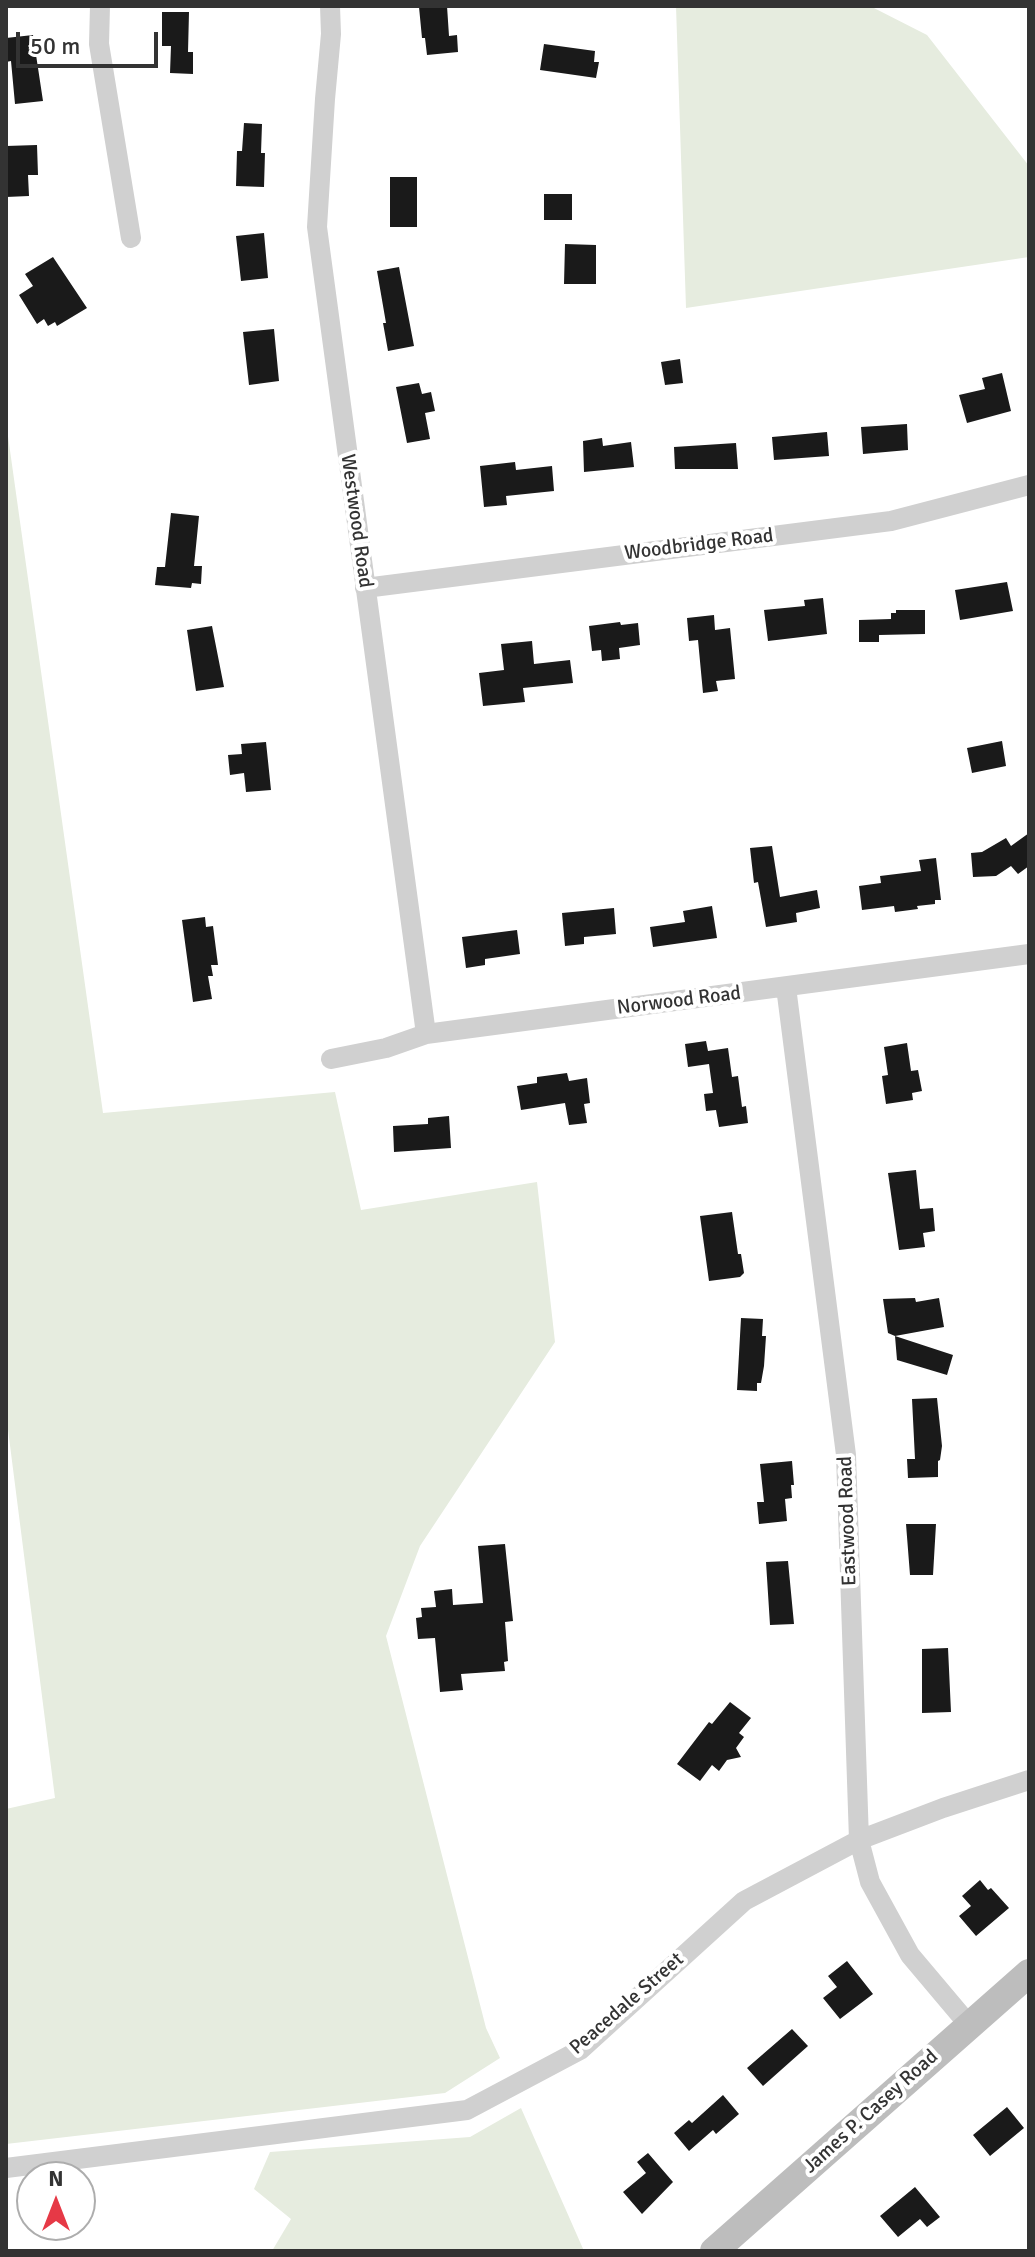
<!DOCTYPE html>
<html>
<head>
<meta charset="utf-8">
<style>
	body { margin:0 }
	#map { position:relative; width:1035px; height:2257px; overflow:hidden; background:#fff; font-family:Signika,sans-serif }
	canvas { display:block }
	.frame { position:absolute; inset:0; border:8px solid #333; pointer-events:none }
	.north { position:absolute; left:16px; top:2161px; width:80px; height:80px; box-sizing:border-box; background:#fff; border:2px solid #adadad; border-radius:50%; rotate:0deg; font-size:22px; font-weight:700; line-height:32px; text-align:center; color:#333 }
	.north::after { content:''; display:block; margin:auto; width:28px; height:36px; background:#e63946; clip-path:polygon(50% 0,100% 100%,50% 72%,0 100%) }
	.scale { position:absolute; left:16px; top:32px; width:142px; height:36px; box-sizing:border-box; border:4px solid #333; border-top:0; padding-left:10px; font-size:24px; line-height:28px; white-space:nowrap; color:#333; -webkit-text-stroke:6px #fff; paint-order:stroke }
</style>
</head>
<body>
<div id="map">
<canvas width="1035" height="2257"></canvas>
<div class="frame"></div>
<div class="north">N</div>
<div class="scale">50 m</div>
</div>
<script>
const c = document.querySelector('canvas').getContext('2d');
c.lineJoin = 'round';
function fill(path, color) {
  c.fillStyle = color;
  c.fill(path, 'evenodd');
}
function toPath(rows) {
  const path = new Path2D();
  for (const r of rows) {
    path.moveTo(r[0], r[1]);
    for (let i = 2; i < r.length; i += 2) path.lineTo(r[i], r[i + 1]);
  }
  return path;
}
function trace(path, color, width, dash) {
  c.strokeStyle = color;
  c.lineWidth = width;
  c.lineCap = dash ? 'butt' : 'round';
  c.setLineDash(dash || []);
  c.stroke(path);
}
function drawText(font, color, halo, rows, align = 'center') {
  c.font = font + ' Signika,sans-serif';
  c.lineWidth = 8;
  c.setLineDash([]);
  c.textBaseline = 'middle';
  c.strokeStyle = halo;
  c.fillStyle = color;
  for (const [text, x, y, turn = 0] of rows) {
    c.save();
    c.translate(x, y);
    c.rotate((+turn || 0) * Math.PI / 180);
    c.textAlign = isNaN(turn) ? turn : align;
    if (halo) c.strokeText(text, 0, 0);
    c.fillText(text, 0, 0);
    c.restore();
  }
}
fill(toPath([
	[676,6,870,6,927,35,1029,166,1029,257,686,308],
	[6,422,103,1113,335,1092,361,1210,537,1182,555,1342,420,1546,386,1636,486,2028,500,2058,445,2093,6,2144,6,1809,55,1798,6,1414],
	[521,2108,584,2251,272,2251,291,2219,254,2189,270,2152,470,2137]
]), '#e6ecdf');
fill(toPath([
	[434,6,447,6,449,36,457,35,458,52,427,55,425,38,422,38,419,7],
	[162,12,189,12,188,52,193,52,193,74,170,73,171,46,162,46],
	[33,35,43,101,15,104,11,61,6,62,6,38],
	[544,44,595,51,594,62,599,62,596,78,540,70],
	[244,123,262,124,261,153,265,153,264,187,236,186,237,151,242,151],
	[37,145,38,175,28,175,29,196,6,197,6,146],
	[390,177,417,177,417,227,390,227],
	[544,194,572,194,572,220,544,220],
	[264,233,268,278,241,281,236,236],
	[565,244,596,245,596,284,564,284],
	[53,257,87,308,57,326,55,322,48,326,44,319,37,324,19,295,33,286,25,274],
	[399,267,414,346,388,351,383,323,386,323,377,271],
	[274,329,279,381,249,385,243,332],
	[680,359,683,383,665,385,661,362],
	[1002,373,1011,411,967,423,959,395,985,389,982,378],
	[419,383,422,394,431,392,435,411,425,413,430,439,407,443,396,387],
	[907,424,908,450,863,454,861,427],
	[827,432,829,456,774,460,772,437],
	[602,438,603,446,631,442,634,467,584,472,583,441],
	[736,443,738,469,675,469,674,447],
	[515,462,516,470,552,466,554,491,506,496,507,505,484,507,480,466],
	[171,513,199,516,194,566,202,566,201,584,192,583,191,588,155,585,157,567,165,567],
	[1007,582,1013,611,960,620,955,590],
	[823,598,827,634,768,641,764,610,805,606,804,600],
	[896,610,925,610,925,634,879,635,879,642,859,642,859,620,891,619,891,613,896,613],
	[714,615,715,630,730,628,735,679,716,681,718,691,703,693,698,640,689,641,687,618],
	[620,622,621,625,638,623,640,645,619,648,620,659,602,661,601,650,592,651,589,626],
	[212,626,224,687,196,691,187,630],
	[532,641,534,664,570,660,573,683,523,688,525,702,483,706,479,673,504,670,501,644],
	[1002,741,1006,766,972,773,967,748],
	[266,742,271,790,246,792,244,773,230,775,228,755,242,754,241,744],
	[1029,833,1029,866,1018,874,1011,866,996,876,973,877,971,853,982,852,1006,838,1011,846],
	[772,846,780,897,817,890,820,908,796,913,797,922,766,927,758,882,754,883,750,848],
	[936,858,941,900,935,900,935,904,917,906,918,909,895,912,894,906,862,910,859,886,881,883,880,876,921,871,919,860],
	[712,906,717,938,653,947,650,927,685,922,683,911],
	[614,908,616,934,584,937,584,944,565,946,562,913],
	[205,917,206,927,213,926,218,965,211,965,213,976,208,976,212,999,193,1002,182,920],
	[517,930,520,954,485,959,485,965,466,968,462,937],
	[706,1041,708,1051,728,1048,732,1077,738,1076,742,1107,746,1106,748,1123,719,1127,716,1110,706,1111,704,1094,713,1093,709,1064,688,1067,685,1044],
	[907,1043,911,1071,918,1070,922,1091,912,1093,913,1100,886,1104,882,1076,888,1075,884,1047],
	[567,1073,569,1081,587,1078,590,1103,584,1104,587,1123,569,1125,565,1103,521,1110,517,1086,537,1083,537,1077],
	[449,1116,451,1148,394,1152,393,1126,428,1124,428,1118],
	[916,1170,920,1209,933,1208,935,1231,923,1233,925,1247,899,1250,888,1173],
	[732,1212,738,1254,741,1254,744,1273,740,1277,709,1281,700,1216],
	[915,1298,916,1302,939,1298,944,1327,895,1336,888,1333,883,1299],
	[741,1318,763,1319,762,1336,766,1336,764,1366,761,1383,757,1383,757,1391,737,1390],
	[895,1336,953,1355,947,1375,897,1360],
	[937,1398,942,1446,940,1460,938,1461,938,1477,908,1478,907,1459,915,1459,912,1399],
	[792,1461,794,1485,791,1485,792,1498,785,1499,787,1521,759,1524,757,1502,764,1502,760,1464],
	[906,1524,936,1524,933,1575,910,1575],
	[505,1544,513,1621,505,1622,508,1661,504,1662,505,1671,461,1674,463,1690,440,1692,435,1638,418,1639,416,1618,422,1617,421,1608,436,1607,434,1591,452,1589,453,1605,483,1603,478,1546],
	[788,1561,794,1624,770,1625,766,1562],
	[948,1648,951,1712,922,1713,922,1649],
	[730,1702,751,1718,739,1733,744,1737,736,1748,741,1757,727,1760,719,1771,712,1765,700,1781,677,1764,709,1722,712,1724],
	[980,1880,988,1890,991,1888,1009,1908,976,1936,959,1916,971,1906,962,1896],
	[847,1961,873,1994,840,2019,823,1998,837,1987,828,1976],
	[792,2029,808,2046,763,2086,747,2068],
	[723,2095,739,2114,716,2134,713,2130,689,2151,674,2133,689,2120,692,2123],
	[1007,2107,1024,2128,990,2156,973,2135],
	[648,2153,673,2182,642,2214,623,2192,646,2173,637,2162],
	[915,2187,940,2217,927,2227,920,2219,898,2237,880,2216]
]), '#1a1a1a');
trace(toPath([
	[100,6,99,44,131,238],
	[330,6,331,34,325,99,317,227,426,1034],
	[365,588,891,521,1029,485],
	[786,987,846,1455,859,1840,870,1882,910,1955,969,2025],
	[331,1059,386,1048,426,1034,1029,954],
	[6,2168,467,2110,580,2050,744,1901,859,1840,943,1808,1029,1780]
]), '#d0d0d0', 20);
trace(toPath([
	[714,2251,1029,1973]
]), '#bdbdbd', 28);
drawText('20px', '#333', '#fff', [
	["Westwood Road",356,521,82],
	["Woodbridge Road",699,545,-7],
	["Norwood Road",679,1001,-7],
	["Eastwood Road",848,1521,-92],
	["Peacedale Street",627,2004,-41],
	["James P. Casey Road",871,2112,-42]
]);
</script>
</body>
</html>
